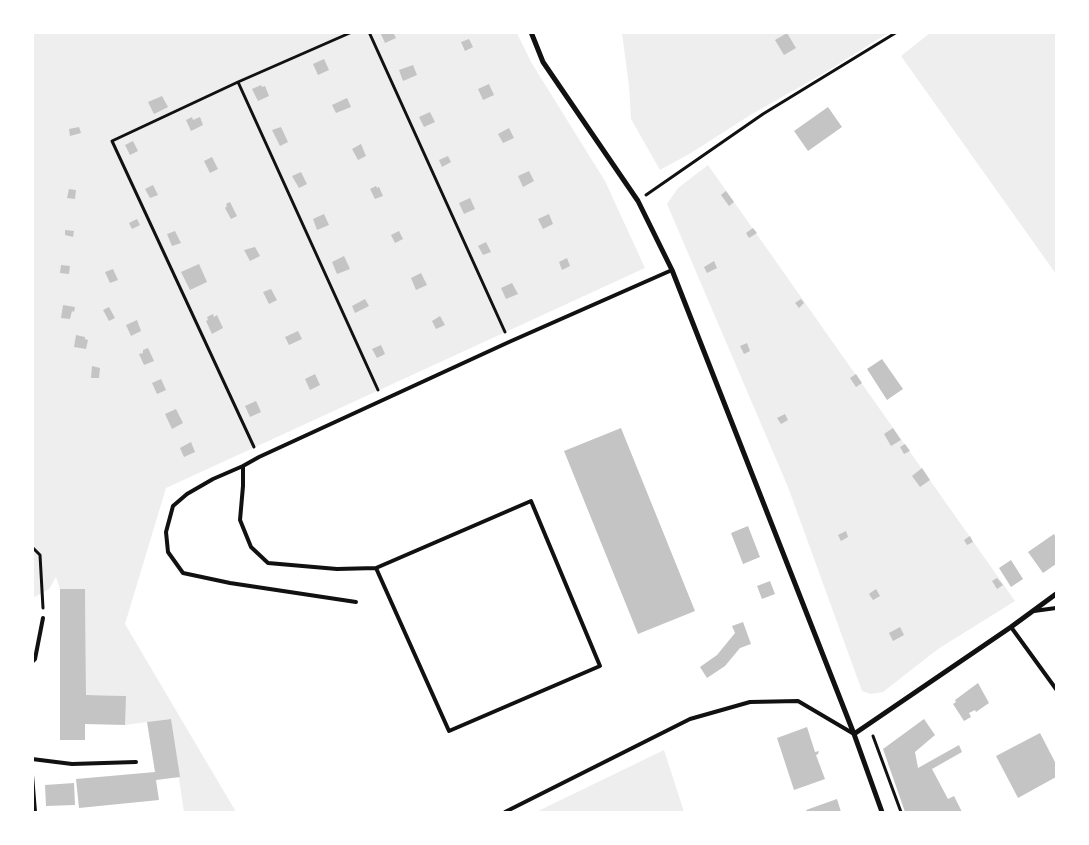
<!DOCTYPE html>
<html>
<head>
<meta charset="utf-8">
<style>
	body { margin:0 }
	#map { position:relative; width:1089px; height:845px; overflow:hidden; background:#fff; font-family:"DM Sans",sans-serif }
	canvas { display:block }
	.frame { position:absolute; inset:0; border:34px solid #fff; pointer-events:none }
</style>
</head>
<body>
<div id="map">
<canvas width="1089" height="845"></canvas>
<div class="frame"></div>
</div>
<script>
const c = document.querySelector('canvas').getContext('2d');
c.lineJoin = 'round';
function fill(path, color) {
  c.fillStyle = color;
  c.fill(path, 'evenodd');
}
function toPath(rows) {
  const path = new Path2D();
  for (const r of rows) {
    path.moveTo(r[0], r[1]);
    for (let i = 2; i < r.length; i += 2) path.lineTo(r[i], r[i + 1]);
  }
  return path;
}
function trace(path, color, width, dash) {
  c.strokeStyle = color;
  c.lineWidth = width;
  c.lineCap = dash ? 'butt' : 'round';
  c.setLineDash(dash || []);
  c.stroke(path);
}
fill(toPath([
	[33,33,517,33,531,62,605,181,645,268,166,488,125,624,236,812,184,812,170,719,125,725,125,696,86,695,85,589,60,589,56,577,49,589,33,598],
	[622,33,888,33,821,75,752,114,691,153,660,170,631,119,629,86],
	[930,33,1056,33,1056,274,901,56],
	[708,165,1015,601,938,649,883,692,871,694,862,691,788,487,667,204,678,188],
	[664,750,684,812,536,812]
]), '#eee');
fill(toPath([
	[380,32,393,32,396,38,385,43],
	[787,33,796,48,784,55,775,40],
	[469,39,473,47,465,51,461,42],
	[324,59,329,70,318,75,313,64],
	[413,65,417,75,403,81,399,70],
	[489,84,494,95,483,100,478,89],
	[261,85,262,87,265,86,269,96,258,101,252,89],
	[162,96,168,107,154,114,148,102],
	[347,98,351,107,336,113,332,105],
	[828,107,842,127,808,151,794,131],
	[430,112,435,122,424,127,419,117],
	[192,117,193,120,200,117,203,125,191,131,186,120],
	[79,127,81,133,70,136,69,129],
	[281,127,288,142,280,146,272,130],
	[509,128,514,138,503,143,498,134],
	[133,141,138,151,130,155,125,145],
	[361,144,366,156,358,160,352,149],
	[448,156,451,162,442,167,439,160],
	[212,157,218,169,210,173,204,161],
	[529,171,534,181,523,187,518,176],
	[301,172,307,184,299,188,292,176],
	[153,185,158,195,150,198,145,189],
	[376,186,377,188,379,187,383,196,375,199,370,189],
	[69,189,76,190,75,199,67,198],
	[726,191,734,202,729,206,721,195],
	[470,198,475,209,464,214,459,203],
	[230,202,237,216,231,219,225,208,227,206,226,204],
	[324,214,329,225,317,230,313,219],
	[549,214,553,224,543,229,538,219],
	[137,219,140,225,132,229,129,223],
	[753,228,757,233,749,238,746,233],
	[65,230,74,231,73,237,65,235],
	[175,231,181,243,172,246,167,234],
	[399,231,403,239,395,243,391,235],
	[486,242,491,252,483,255,478,246],
	[255,247,260,256,250,261,244,250],
	[344,256,350,269,337,274,332,262],
	[567,258,570,266,562,270,559,262],
	[714,261,717,268,707,273,704,267],
	[199,264,207,282,190,290,181,272],
	[61,265,70,266,69,274,60,273],
	[113,269,118,280,110,283,105,272],
	[421,273,427,285,416,290,411,278],
	[512,283,518,294,506,299,501,288],
	[271,289,277,300,269,304,263,292],
	[365,299,369,306,355,313,352,306],
	[801,299,804,303,799,308,795,303],
	[63,305,75,307,74,312,72,311,70,319,61,318],
	[109,307,115,318,109,321,103,310],
	[213,314,214,317,217,315,223,328,212,334,206,321,208,320,207,317],
	[440,316,445,325,436,329,432,321],
	[137,320,141,331,131,336,126,325],
	[298,331,302,339,289,345,285,337],
	[76,335,85,337,85,339,88,340,86,349,74,347],
	[747,343,750,351,744,354,740,346],
	[381,345,385,354,377,358,372,349],
	[148,348,154,361,144,365,139,354,143,353,143,350],
	[882,359,903,389,887,400,867,369],
	[92,366,100,368,99,378,91,378],
	[315,374,320,385,310,390,305,379],
	[856,374,862,383,856,387,850,378],
	[161,379,166,390,157,394,152,383],
	[256,401,261,412,250,417,245,406],
	[176,409,183,423,172,429,165,414],
	[785,414,788,420,781,424,777,418],
	[621,428,695,611,638,634,564,451],
	[893,428,901,440,891,446,884,434],
	[191,442,195,452,184,457,180,448],
	[905,444,910,451,904,454,900,447],
	[922,468,930,480,920,487,912,476],
	[748,526,760,557,743,564,731,533],
	[846,531,848,537,841,541,838,535],
	[1054,534,1056,538,1056,564,1043,573,1028,552],
	[970,536,973,542,967,545,964,540],
	[1011,560,1023,579,1011,587,999,568],
	[997,578,1003,585,997,589,992,581],
	[770,581,775,594,762,599,757,586],
	[60,589,85,589,86,695,126,696,125,725,85,724,85,740,60,740],
	[876,589,880,596,873,600,869,594],
	[743,622,751,644,740,648,725,666,707,678,700,667,717,655,735,633,732,626],
	[900,627,904,635,893,641,889,633],
	[978,683,989,703,976,712,975,710,969,713,971,717,964,721,953,704,956,702,955,700],
	[171,719,180,777,156,780,159,800,79,808,76,779,155,772,147,722],
	[924,719,935,735,915,752,918,768,959,745,962,752,932,769,948,799,954,796,962,812,905,812,883,749],
	[807,727,815,752,819,751,818,754,816,755,825,779,794,790,777,738],
	[1040,733,1056,764,1056,777,1018,798,996,756],
	[74,783,75,805,46,806,45,785],
	[837,799,841,812,807,812,806,810]
]), '#c4c4c4');
trace(toPath([
	[369,32,505,332],
	[238,82,378,390],
	[646,195,763,114,897,32],
	[254,447,112,141,238,82,352,32],
	[32,547,40,555,43,608],
	[873,736,901,812]
]), '#111', 3);
trace(toPath([
	[243,466,213,479,187,494,173,506,166,532,168,552,183,573,230,583,356,602],
	[376,568,449,731,600,666,531,501,376,568,337,569,268,563,251,547,240,520,243,486,243,466,259,457,509,342,672,270],
	[1034,611,1056,608],
	[1011,627,1056,689],
	[32,662,35,659,43,618],
	[32,759,72,764,136,762],
	[32,775,35,812],
	[505,812,690,719,750,702,798,701,854,734]
]), '#111', 4);
trace(toPath([
	[531,32,543,62,638,201,672,270,854,734,882,812],
	[854,734,1011,627,1056,594]
]), '#111', 5);
</script>
</body>
</html>
